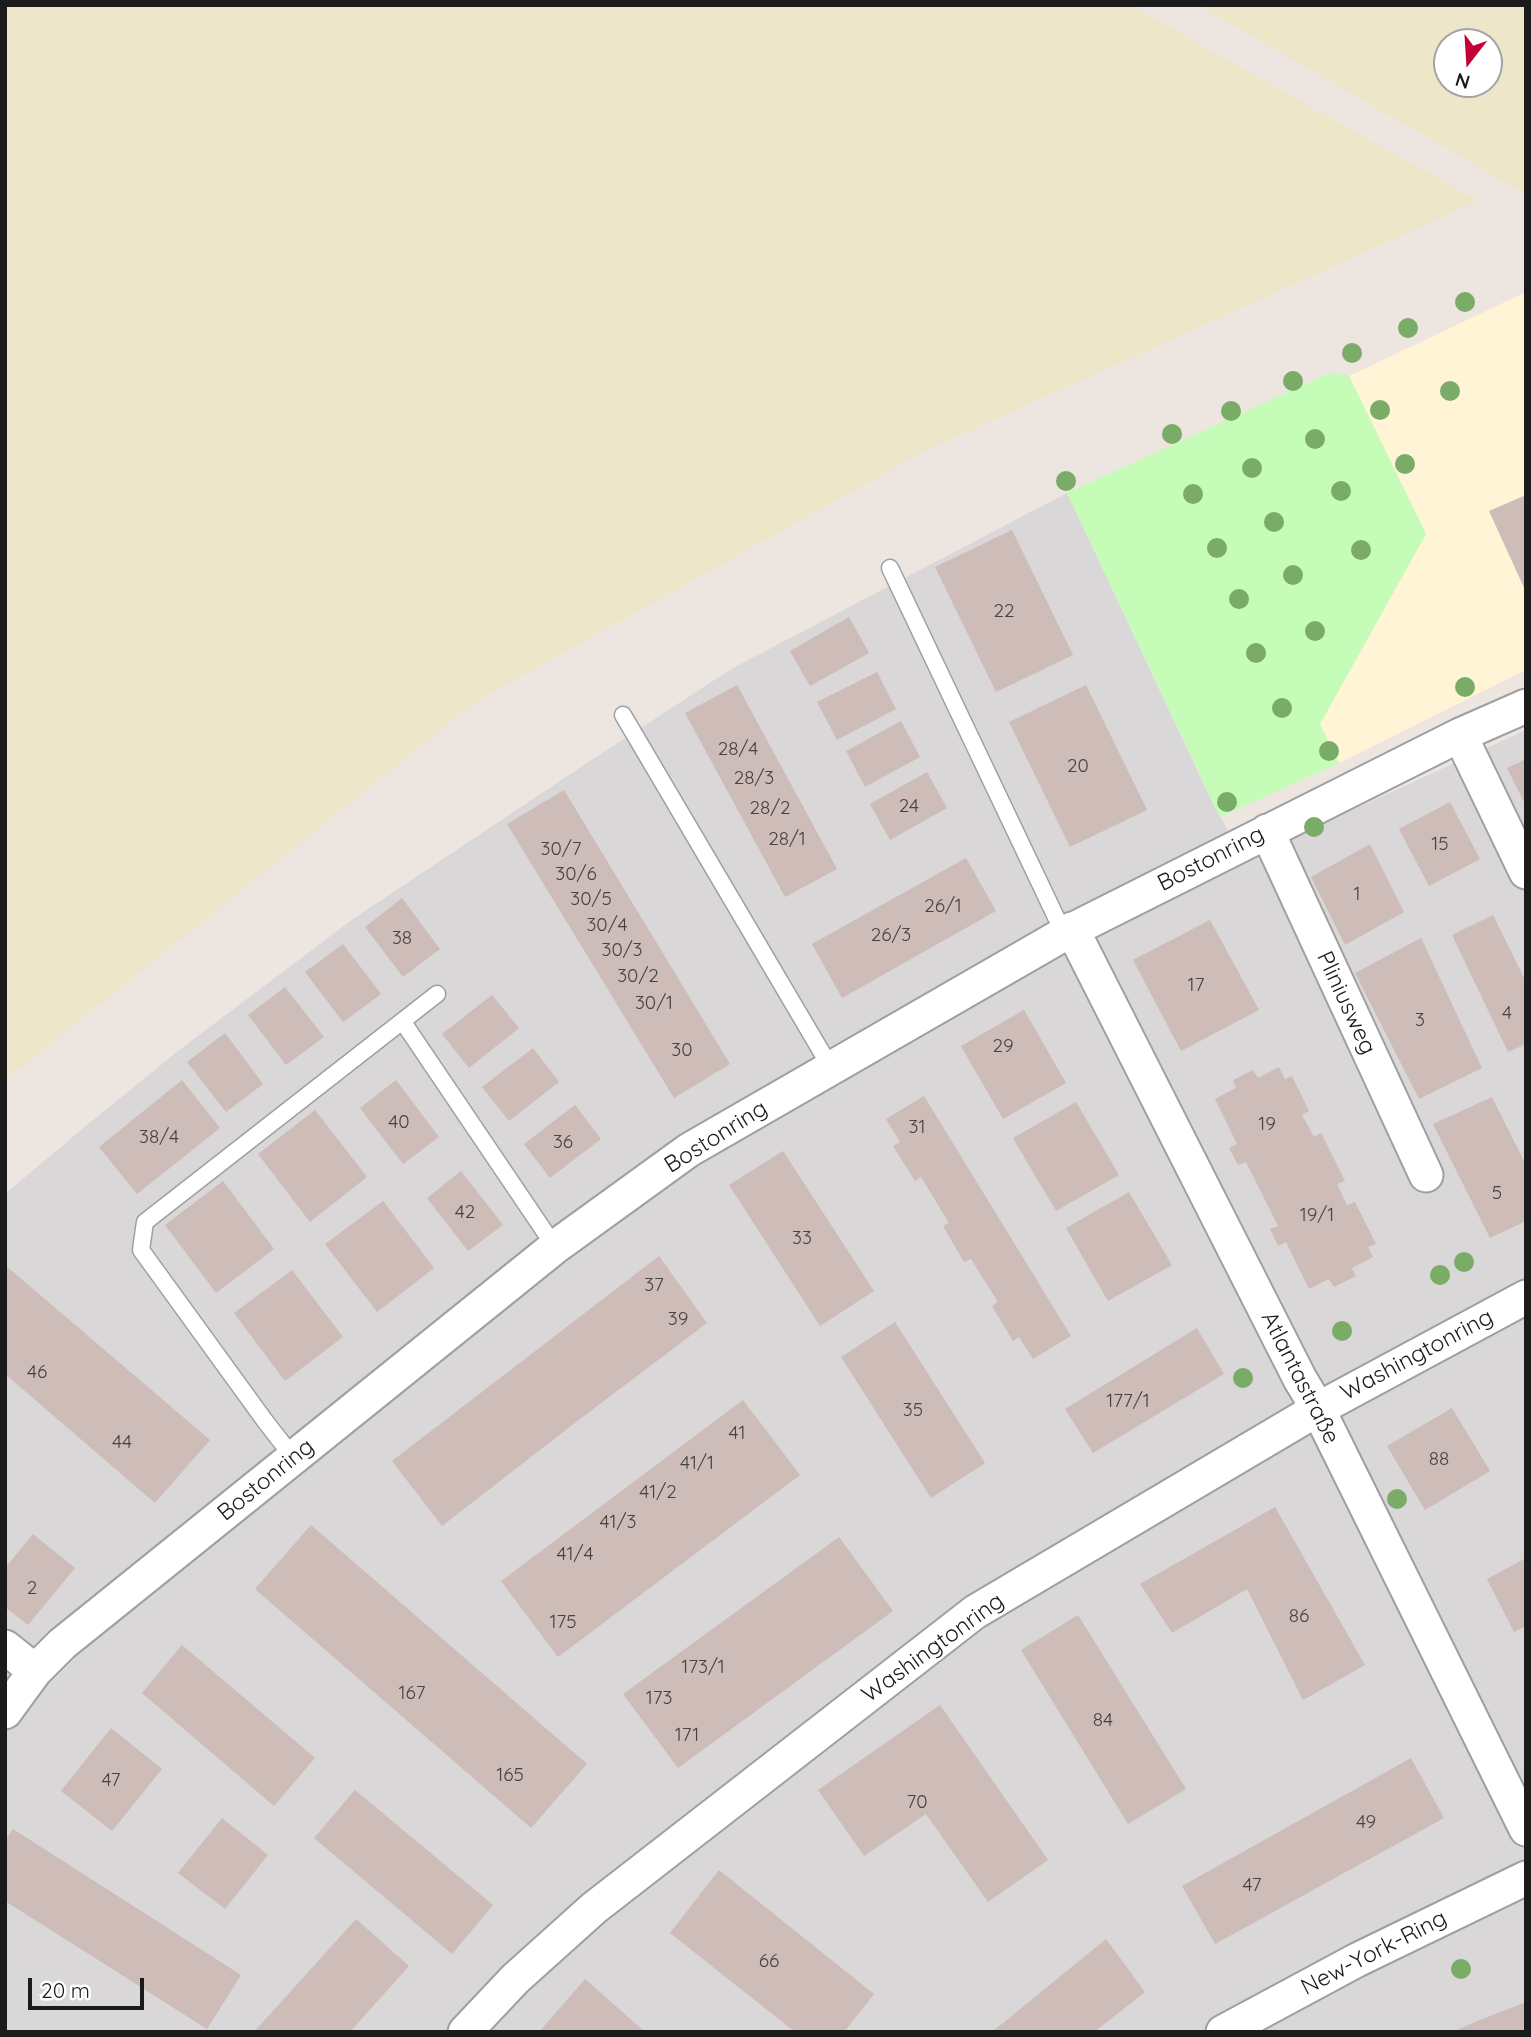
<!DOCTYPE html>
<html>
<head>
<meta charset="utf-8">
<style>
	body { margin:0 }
	#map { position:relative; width:1531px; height:2037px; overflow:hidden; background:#ede5df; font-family:Quicksand,sans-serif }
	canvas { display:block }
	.frame { position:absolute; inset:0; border:7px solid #1b1b1b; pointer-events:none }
	.north { position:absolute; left:1433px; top:28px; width:70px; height:70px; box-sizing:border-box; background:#fff; border:2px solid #a4a4a4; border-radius:50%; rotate:197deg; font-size:19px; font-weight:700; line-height:28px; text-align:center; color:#1b1b1b }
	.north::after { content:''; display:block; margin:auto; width:24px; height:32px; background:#c50037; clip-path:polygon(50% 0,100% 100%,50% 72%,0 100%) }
	.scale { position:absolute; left:28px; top:1978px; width:116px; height:32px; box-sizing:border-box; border:4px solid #1b1b1b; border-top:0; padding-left:9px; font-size:21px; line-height:24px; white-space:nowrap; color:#1b1b1b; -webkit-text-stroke:5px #fff; paint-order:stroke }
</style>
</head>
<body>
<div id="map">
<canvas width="1531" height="2037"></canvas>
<div class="frame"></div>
<div class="north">N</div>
<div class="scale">20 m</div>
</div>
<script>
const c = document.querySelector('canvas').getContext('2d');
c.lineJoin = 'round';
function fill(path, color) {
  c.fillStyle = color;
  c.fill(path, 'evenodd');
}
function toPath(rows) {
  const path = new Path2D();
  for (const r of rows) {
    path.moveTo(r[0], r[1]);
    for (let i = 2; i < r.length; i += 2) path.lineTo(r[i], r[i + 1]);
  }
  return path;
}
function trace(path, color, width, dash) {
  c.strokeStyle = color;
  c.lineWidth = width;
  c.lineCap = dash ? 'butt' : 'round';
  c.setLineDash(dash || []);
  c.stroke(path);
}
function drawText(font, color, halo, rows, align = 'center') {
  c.font = font + ' Quicksand,sans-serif';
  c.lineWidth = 5;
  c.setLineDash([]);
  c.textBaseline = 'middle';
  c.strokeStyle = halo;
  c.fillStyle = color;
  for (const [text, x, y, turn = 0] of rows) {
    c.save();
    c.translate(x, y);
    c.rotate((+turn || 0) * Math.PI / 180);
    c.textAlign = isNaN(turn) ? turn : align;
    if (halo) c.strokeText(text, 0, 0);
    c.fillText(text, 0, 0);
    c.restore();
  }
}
fill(toPath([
	[1067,493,1212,802,1244,860,1526,730,1526,2032,5,2032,5,1194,81,1130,178,1051,353,919,587,763,733,668]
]), '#d9d7d8');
fill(toPath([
	[1526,292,1526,670,1339,763,1320,724,1426,534,1349,376]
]), '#fff4d6');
fill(toPath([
	[5,5,1130,5,1478,201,923,452,477,701,5,1080],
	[1199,5,1526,5,1526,194,1198,5],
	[1447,42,1489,42,1489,84,1447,84]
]), '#eee6c8');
fill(toPath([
	[1330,373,1349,376,1426,534,1320,724,1339,763,1220,817,1067,493]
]), '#c5fcb7');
fill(toPath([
	[1526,495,1526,592,1489,511],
	[1012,530,1073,655,996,692,935,567],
	[849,617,869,653,810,686,790,651],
	[877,672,896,709,837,740,817,702],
	[737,685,837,869,785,897,685,713],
	[1086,685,1147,810,1070,847,1009,722],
	[901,721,920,757,865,787,846,751],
	[1526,759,1526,806,1507,768],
	[927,772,947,808,890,840,870,804],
	[564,790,730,1064,674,1098,507,824],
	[1450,802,1480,859,1429,886,1399,829],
	[1370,844,1404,912,1345,945,1311,877],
	[966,858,996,911,842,998,812,944],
	[402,898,440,949,403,977,365,927],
	[1493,915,1526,982,1526,1044,1508,1052,1452,935],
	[1210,920,1259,1010,1181,1051,1133,960],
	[1421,938,1482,1068,1419,1099,1355,973],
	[343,944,381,994,343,1022,305,972],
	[285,987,324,1037,286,1065,248,1015],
	[492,995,519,1028,469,1068,442,1034],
	[1024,1010,1066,1083,1003,1119,961,1046],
	[225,1033,263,1084,226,1112,187,1062],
	[533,1048,559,1082,509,1121,482,1087],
	[1279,1067,1285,1079,1292,1076,1309,1111,1302,1115,1314,1137,1321,1133,1345,1181,1337,1184,1347,1205,1355,1202,1376,1244,1368,1247,1373,1257,1352,1268,1356,1276,1334,1287,1329,1279,1309,1289,1286,1242,1278,1246,1270,1229,1278,1226,1246,1162,1238,1165,1229,1148,1237,1144,1215,1099,1236,1088,1233,1080,1253,1070,1258,1078],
	[182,1080,220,1128,137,1194,99,1147],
	[396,1080,439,1137,403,1164,360,1108],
	[924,1096,1071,1336,1033,1359,1019,1337,1013,1341,992,1306,998,1302,971,1259,964,1262,953,1243,943,1226,949,1223,921,1177,915,1181,893,1146,900,1142,886,1119],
	[1492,1097,1526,1165,1526,1221,1490,1238,1433,1124],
	[1076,1102,1119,1175,1056,1211,1013,1138],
	[575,1105,601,1139,550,1178,524,1144],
	[315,1110,367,1177,310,1222,258,1154],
	[783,1151,874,1291,820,1326,729,1185],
	[461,1171,503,1225,468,1251,427,1198],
	[223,1181,274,1249,216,1293,165,1225],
	[1129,1192,1172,1265,1108,1301,1066,1228],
	[383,1201,434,1268,377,1312,325,1244],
	[659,1256,707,1323,580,1419,442,1526,392,1461],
	[5,1265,210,1440,155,1503,5,1374],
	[292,1270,343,1337,285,1381,234,1313],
	[895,1322,985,1463,931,1498,841,1357],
	[1197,1328,1224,1374,1093,1453,1065,1409],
	[743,1400,800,1475,558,1657,501,1581],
	[1452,1408,1490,1471,1425,1510,1387,1446],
	[1275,1507,1365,1665,1303,1700,1247,1589,1172,1633,1140,1584],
	[311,1525,587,1764,531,1828,255,1589],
	[33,1534,75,1568,28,1625,5,1607,5,1568],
	[839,1537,893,1611,678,1768,623,1694],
	[1526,1558,1526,1626,1514,1632,1487,1579],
	[1078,1615,1186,1789,1128,1824,1021,1650],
	[182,1645,315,1758,274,1806,142,1693],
	[940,1705,1048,1860,988,1902,926,1814,864,1856,818,1790],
	[111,1728,162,1769,112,1831,61,1791],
	[1411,1758,1444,1818,1215,1944,1182,1886],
	[355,1790,493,1905,452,1954,314,1838],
	[222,1818,268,1855,225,1909,178,1873],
	[13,1829,241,1975,207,2029,5,1901,5,1841],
	[719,1870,874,1994,844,2032,795,2032,670,1933],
	[356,1919,409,1966,350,2032,254,2032],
	[1106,1939,1145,1992,1094,2032,992,2032],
	[585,1979,645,2032,539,2032],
	[1526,2002,1526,2032,1452,2032,1480,2020]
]), '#cdbcb8');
const service = toPath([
	[890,568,1064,934],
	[623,715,831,1068],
	[403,1022,555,1247],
	[293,1457,265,1421,141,1250,145,1222,437,994]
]);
const minor = toPath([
	[1460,735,1526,872],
	[1267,831,1426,1175],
	[1072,929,1300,1379,1318,1409,1526,1829],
	[5,1647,35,1671],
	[5,1712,35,1671,62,1644,555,1247,689,1150,1064,934,1460,735,1526,706],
	[465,2032,515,1979,594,1908,975,1612,1318,1409,1526,1297],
	[1223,2032,1357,1960,1526,1878]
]);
trace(service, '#9f9f9f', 19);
trace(minor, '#9f9f9f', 37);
trace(service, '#fff', 16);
trace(minor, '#fff', 33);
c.fillStyle = '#7aab67';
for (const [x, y] of [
	[1465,302],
	[1408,328],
	[1352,353],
	[1293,381],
	[1450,391],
	[1380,410],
	[1231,411],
	[1172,434],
	[1315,439],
	[1405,464],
	[1252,468],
	[1066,481],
	[1341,491],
	[1193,494],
	[1274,522],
	[1217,548],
	[1361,550],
	[1293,575],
	[1239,599],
	[1315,631],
	[1256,653],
	[1465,687],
	[1282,708],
	[1329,751],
	[1227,802],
	[1314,827],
	[1464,1262],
	[1440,1275],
	[1342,1331],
	[1243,1378],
	[1397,1499],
	[1461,1969]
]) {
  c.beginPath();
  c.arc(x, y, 10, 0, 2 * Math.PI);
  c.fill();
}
drawText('19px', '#484342', null, [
	["22",1004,611],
	["28/4",738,749],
	["20",1078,766],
	["28/3",754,778],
	["24",909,806],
	["28/2",770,808],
	["28/1",787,839],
	["15",1440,844],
	["30/7",561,849],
	["30/6",576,874],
	["1",1357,894],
	["30/5",591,899],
	["26/1",943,906],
	["30/4",607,925],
	["26/3",891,935],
	["38",402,938],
	["30/3",622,950],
	["30/2",638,976],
	["17",1196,985],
	["30/1",654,1003],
	["4",1507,1013],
	["3",1420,1020],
	["29",1003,1046],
	["30",682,1050],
	["40",399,1122],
	["19",1267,1124],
	["31",917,1127],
	["38/4",159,1137],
	["36",563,1142],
	["5",1497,1193],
	["42",465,1212],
	["19/1",1317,1215],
	["33",802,1238],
	["37",654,1285],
	["39",678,1319],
	["46",37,1372],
	["177/1",1128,1401],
	["35",913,1410],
	["41",737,1433],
	["44",122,1442],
	["88",1439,1459],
	["41/1",697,1463],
	["41/2",658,1492],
	["41/3",618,1522],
	["41/4",575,1554],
	["2",32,1588],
	["86",1299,1616],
	["175",563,1622],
	["173/1",703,1667],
	["167",412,1693],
	["173",659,1698],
	["84",1103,1720],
	["171",687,1735],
	["165",510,1775],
	["47",111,1780],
	["70",917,1802],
	["49",1366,1822],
	["47",1252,1885],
	["66",769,1961]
]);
drawText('23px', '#1b1b1b', '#fff', [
	["Bostonring",1211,859,-27],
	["Pliniusweg",1346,1003,65],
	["Bostonring",716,1137,-32],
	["Washingtonring",1417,1355,-28],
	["Atlantastraße",1300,1378,63],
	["Bostonring",266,1480,-39],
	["Washingtonring",933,1648,-36],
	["New-York-Ring",1374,1953,-27]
]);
</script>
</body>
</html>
